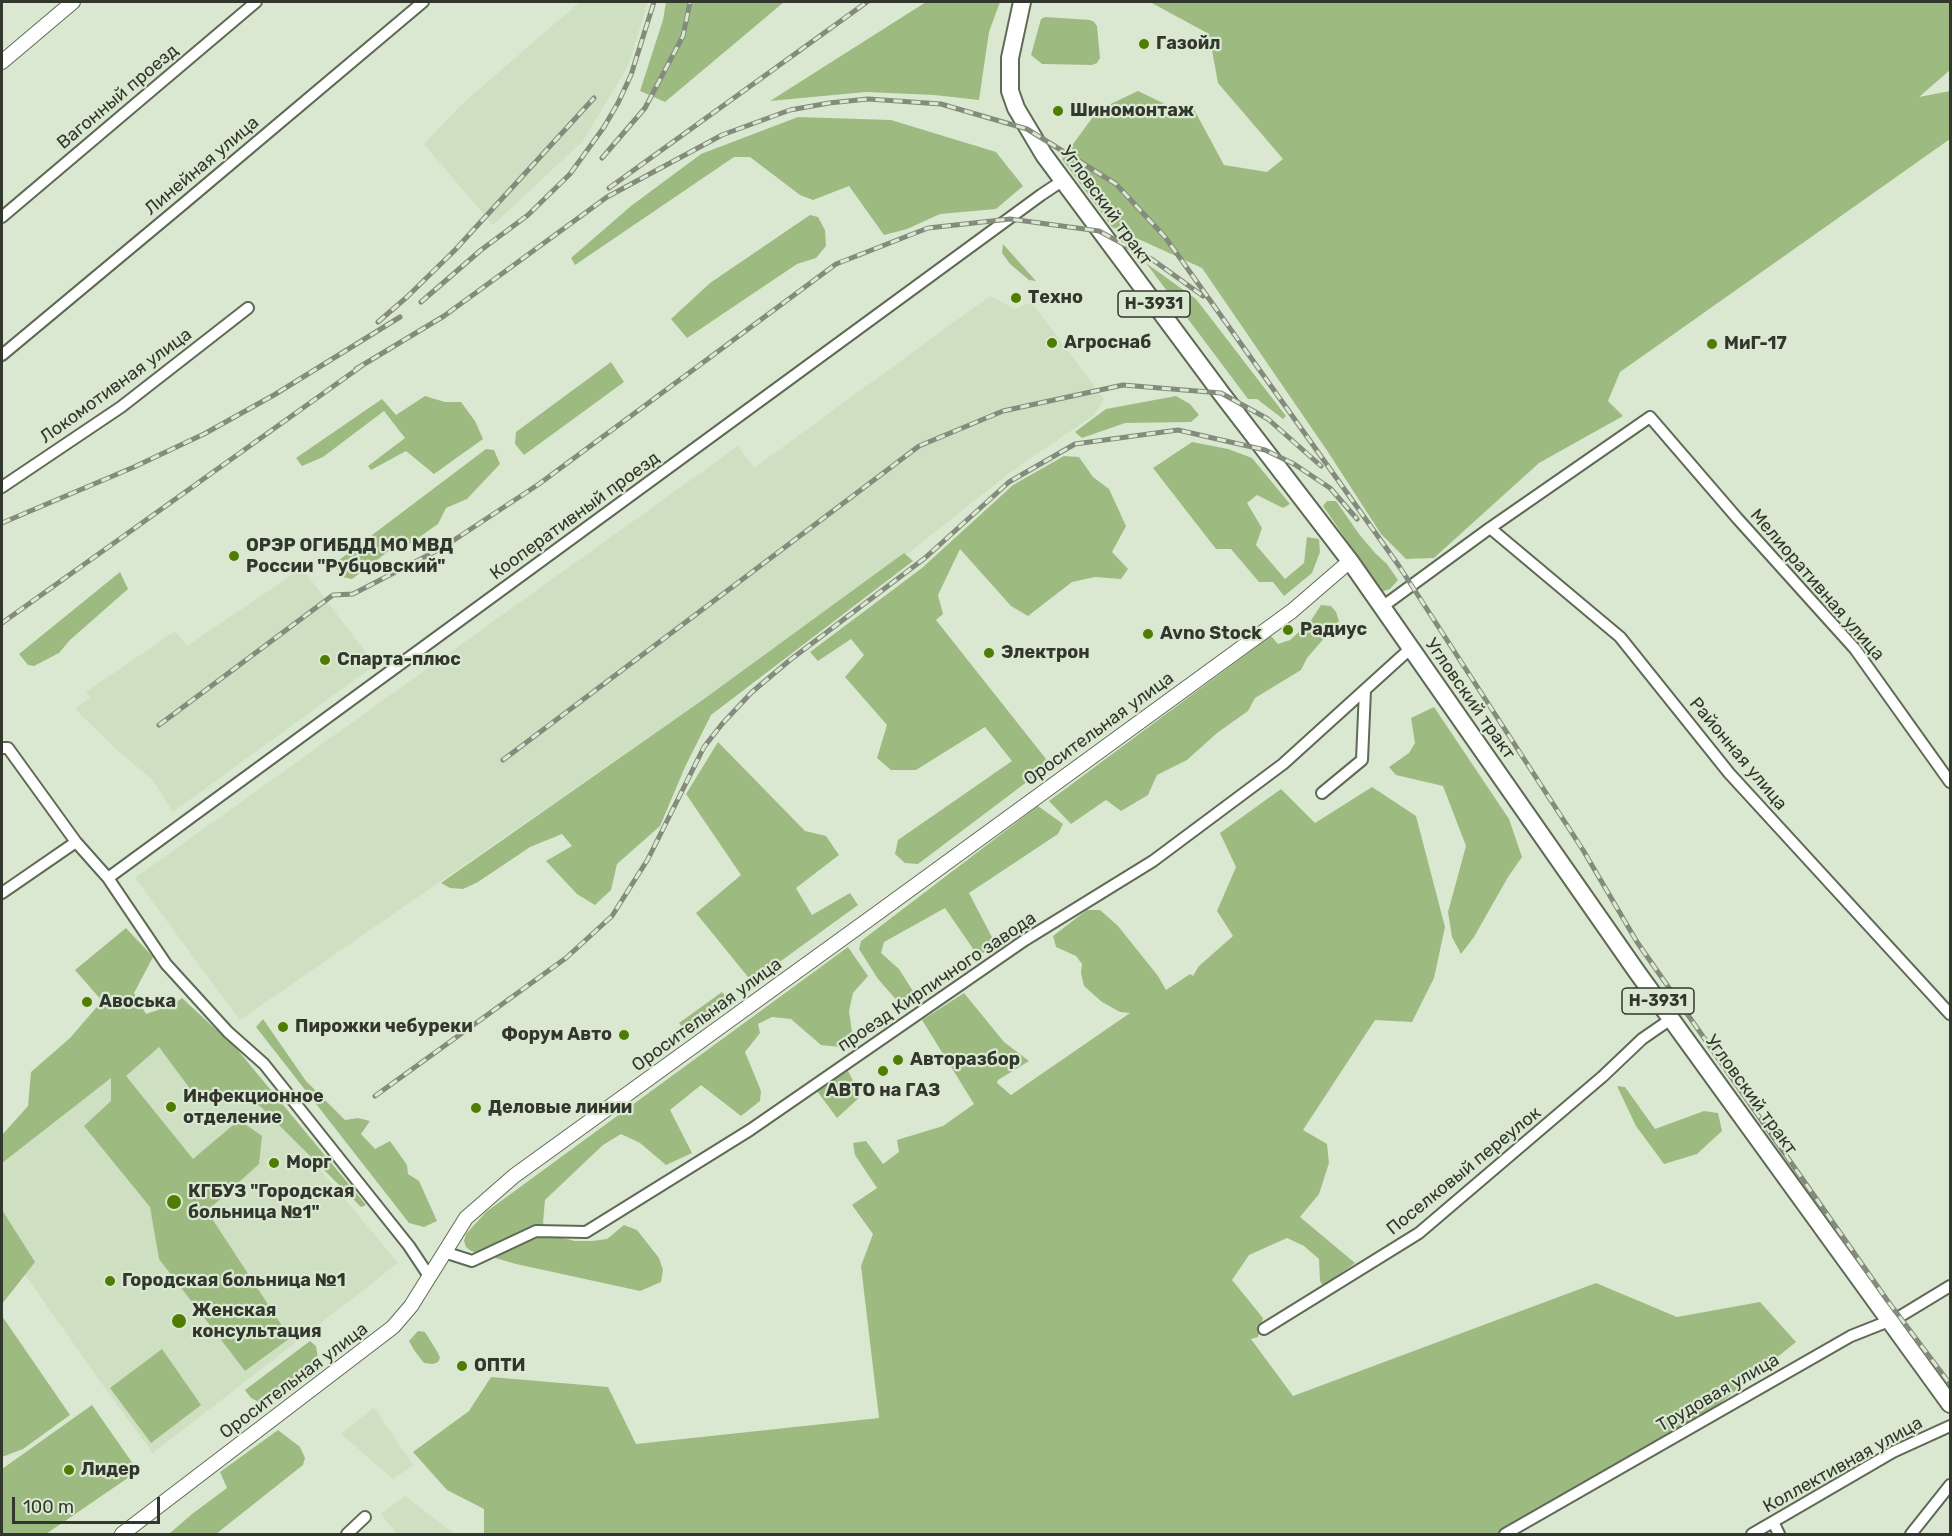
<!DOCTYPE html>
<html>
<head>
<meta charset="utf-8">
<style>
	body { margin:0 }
	#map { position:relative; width:1952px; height:1536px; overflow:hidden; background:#dbe8d1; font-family:Rubik,sans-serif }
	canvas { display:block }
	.frame { position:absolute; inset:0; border:3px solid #32372e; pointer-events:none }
	.scale { position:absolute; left:12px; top:1497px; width:148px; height:27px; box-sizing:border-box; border:3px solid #32372e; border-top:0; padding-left:8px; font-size:18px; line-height:21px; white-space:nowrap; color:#32372e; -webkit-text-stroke:4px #dbe8d1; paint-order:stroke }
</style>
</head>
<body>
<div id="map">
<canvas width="1952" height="1536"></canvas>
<div class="frame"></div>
<div class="scale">100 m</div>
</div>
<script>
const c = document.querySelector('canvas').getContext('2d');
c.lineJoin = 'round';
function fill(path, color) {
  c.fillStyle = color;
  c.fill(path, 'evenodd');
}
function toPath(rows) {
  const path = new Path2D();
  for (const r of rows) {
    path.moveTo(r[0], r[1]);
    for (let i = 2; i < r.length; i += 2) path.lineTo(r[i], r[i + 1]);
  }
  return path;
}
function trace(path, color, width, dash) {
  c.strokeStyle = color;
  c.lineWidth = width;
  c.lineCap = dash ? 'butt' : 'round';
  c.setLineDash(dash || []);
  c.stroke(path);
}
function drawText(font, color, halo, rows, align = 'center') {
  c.font = font + ' Rubik,sans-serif';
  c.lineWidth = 4.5;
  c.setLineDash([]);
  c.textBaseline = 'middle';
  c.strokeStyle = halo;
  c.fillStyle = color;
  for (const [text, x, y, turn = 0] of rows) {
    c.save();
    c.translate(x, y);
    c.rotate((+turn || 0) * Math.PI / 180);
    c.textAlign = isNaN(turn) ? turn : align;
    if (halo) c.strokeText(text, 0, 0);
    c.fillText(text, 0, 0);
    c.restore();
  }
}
fill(toPath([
	[580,2,648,2,628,66,583,141,493,225,424,144,463,103],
	[990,296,1015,309,1031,302,1104,399,1094,415,1012,471,863,589,240,1020,135,878,738,446,754,468],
	[302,568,375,665,173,812,152,779,118,751,75,709,90,698,86,692,175,631,187,646],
	[186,1008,398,1263,153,1453,107,1391,2,1242,2,1162],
	[374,1407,413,1465,393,1479,341,1434],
	[405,1496,455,1534,397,1534,381,1514]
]), '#cfdfc1');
fill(toPath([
	[666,2,784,2,665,102,640,91,663,20],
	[926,2,1000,2,989,32,979,100,934,95,866,92,770,101],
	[1150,2,1950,2,1950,70,1919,97,1950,91,1950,139,1620,372,1608,401,1623,416,1539,463,1434,558,1406,559,1381,534,1328,452,1202,268,1112,227,1062,159,1098,110,1138,91,1169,106,1191,104,1224,165,1267,172,1283,159,1218,83,1209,34],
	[1045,17,1090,20,1094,22,1097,26,1100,58,1097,63,1092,65,1042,64,1031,55,1041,19],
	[798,117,891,120,996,152,1023,186,996,209,940,214,907,229,884,235,849,186,813,200,800,195,750,157,734,157,575,265,571,258,631,206,701,154],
	[810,215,818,217,825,230,826,246,816,258,797,264,687,338,671,319,710,283],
	[1003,244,1036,281,1029,280,1010,264,1002,253],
	[1146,263,1196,299,1286,416,1283,419,1257,399,1248,399],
	[611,362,624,382,524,455,515,444,516,432],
	[425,396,445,402,461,402,475,421,483,439,434,474,406,451,371,470,368,466,405,438,384,411,323,457,302,466,296,458,382,399,396,415],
	[1176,396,1190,404,1199,415,1191,422,1125,423,1082,438,1075,432,1106,409],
	[1192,442,1228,449,1252,458,1290,504,1283,508,1257,495,1247,503,1262,528,1256,545,1285,579,1304,563,1307,537,1319,539,1320,552,1312,573,1284,596,1273,582,1259,582,1231,549,1216,549,1153,468],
	[486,449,494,450,500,464,467,499,446,508,438,524,408,545,390,550,352,579,343,577,335,566,339,560],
	[1064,456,1079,457,1093,477,1109,489,1126,526,1112,552,1128,569,1121,579,1095,577,1072,582,1028,616,1011,606,960,549,938,595,943,614,936,620,1046,759,1044,769,918,864,905,863,895,854,898,840,1012,761,985,727,916,770,891,770,877,758,887,725,845,677,864,655,851,639,818,661,810,652,922,568,1013,485],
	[1327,501,1336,501,1359,534,1376,554,1387,564,1398,580,1390,589,1377,593,1367,581,1367,570,1323,506],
	[904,553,913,561,711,715,685,767,660,826,617,864,611,890,595,905,577,894,546,861,572,846,562,834,530,847,478,882,463,889,450,888,441,883,704,699],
	[120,572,128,589,70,640,59,653,34,666,28,665,19,654],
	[1321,605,1331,606,1336,612,1339,621,1307,658,1301,670,1255,698,1248,711,1217,733,1187,760,1157,775,1148,795,1121,811,1106,800,1071,824,1049,801,1271,636,1278,644,1290,640,1310,622],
	[1434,707,1509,819,1522,857,1508,877,1474,937,1461,954,1452,937,1448,912,1466,846,1443,786,1396,775,1389,767,1409,753,1415,743,1411,718],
	[718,742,805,831,826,836,839,855,796,888,812,915,850,893,858,905,752,982,696,913,741,875,686,794],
	[1372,787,1416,816,1445,927,1434,978,1412,1022,1375,1020,1303,1130,1327,1144,1329,1163,1319,1194,1300,1217,1355,1263,1323,1286,1320,1281,1319,1259,1304,1246,1287,1238,1249,1255,1232,1280,1263,1318,1258,1337,1251,1339,1293,1396,1596,1283,1677,1317,1760,1302,1796,1342,1683,1433,1498,1534,484,1534,484,1509,447,1490,413,1452,469,1411,491,1377,608,1387,636,1444,879,1418,861,1266,873,1234,852,1205,877,1188,855,1155,853,1143,866,1141,883,1164,899,1152,897,1140,943,1126,974,1104,922,1020,964,993,1004,1042,1029,1061,998,1080,997,1083,1011,1095,1130,1013,1120,1012,1102,1002,1084,986,1081,973,1082,964,1076,956,1056,947,1053,936,1087,910,1100,910,1118,926,1158,976,1166,990,1190,974,1193,976,1199,966,1233,936,1217,911,1236,867,1220,833,1281,789,1315,823],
	[1038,806,1063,824,1058,834,969,893,996,945,978,956,945,908,884,942,881,953,899,969,916,996,905,1006,900,1004,878,979,859,949,861,941],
	[126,928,153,957,134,993,146,1014,172,1005,182,998,236,1048,366,1205,361,1207,260,1106,239,1102,204,1103,191,1090,159,1047,126,1076,193,1159,239,1120,262,1136,259,1164,207,1211,290,1338,245,1371,159,1259,150,1207,84,1126,111,1101,111,1078,2,1163,2,1135,28,1106,31,1072,70,1038,102,1001,75,970],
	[848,947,868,976,853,993,849,1011,852,1032,840,1047,821,1045,791,1019,772,1017,758,1024,760,1033,745,1052,761,1091,760,1101,741,1116,701,1085,670,1110,692,1153,666,1165,640,1143,621,1134,603,1145,545,1200,543,1223,558,1237,575,1241,592,1241,607,1239,624,1225,637,1230,659,1258,663,1270,661,1282,640,1291,516,1264,471,1251,466,1247,464,1241,466,1234,486,1212],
	[722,992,731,1002,687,1033,679,1023],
	[263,1019,306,1081,345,1120,358,1118,370,1121,361,1134,375,1149,390,1141,407,1165,408,1174,419,1181,437,1221,424,1227,409,1223,256,1027],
	[847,1069,861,1096,837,1118,817,1091],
	[1617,1086,1625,1087,1655,1129,1704,1111,1718,1113,1722,1131,1697,1154,1664,1164,1636,1126],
	[2,1210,35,1262,2,1304],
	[2,1316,70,1415,23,1449,2,1457],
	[418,1331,425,1332,438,1353,440,1358,438,1362,433,1364,424,1363,414,1350,409,1341],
	[310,1341,316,1346,318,1358,312,1366,271,1398,259,1402,251,1398,245,1390],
	[162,1349,201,1405,151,1443,110,1388],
	[92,1405,138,1471,46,1534,2,1534,2,1469],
	[278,1430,300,1447,305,1458,303,1465,216,1534,169,1534,192,1514,227,1488,220,1472]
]), '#9dbb81');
const minor = toPath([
	[2,217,256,2],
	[2,355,182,205,423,2],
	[2,487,121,407,248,308],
	[1490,528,1620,637,1729,773,1950,1014],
	[1382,607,1490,528,1650,417,1737,518,1855,649,1950,782],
	[2,748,8,748,76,842],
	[1322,793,1362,760,1365,690],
	[108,878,1041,195,1062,181],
	[2,893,76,842,108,878,166,964,228,1032,264,1064,409,1246,429,1276],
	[444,1252,472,1261,536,1231,586,1232,750,1130,1025,940,1153,861,1283,764,1411,648],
	[1264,1329,1419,1233,1602,1077,1642,1039,1671,1019],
	[1773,1522,1779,1534],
	[347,1534,365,1517],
	[1505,1534,1851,1336,1899,1317,1950,1286],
	[1752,1534,1893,1452,1950,1426],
	[1911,1534,1950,1485]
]);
const secondary = toPath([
	[2,62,73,2],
	[122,1534,393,1327,411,1306,466,1218,514,1176,879,912,1292,611,1350,561]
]);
const trunk = toPath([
	[1022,2,1010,58,1010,91,1016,108,1044,155,1221,393,1350,561,1637,972,1950,1404]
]);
trace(minor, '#5f6a56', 14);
trace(secondary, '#5f6a56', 16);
trace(trunk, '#5f6a56', 20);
trace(minor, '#fff', 10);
trace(secondary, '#fff', 14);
trace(trunk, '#fff', 16);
const rail = toPath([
	[602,158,645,108,683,36,690,2],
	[609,188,867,2],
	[421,302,481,250,528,215,570,174,604,127,618,103,631,75,654,2],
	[378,322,407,297,455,250,594,98],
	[356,369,444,316,607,197,722,135,790,110,829,103,868,99,941,104,1027,129,1116,184,1165,237,1399,566,1583,850,1637,942,1887,1300,1950,1384],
	[2,523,134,467,204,434,274,395,400,317],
	[2,623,363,365],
	[159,725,333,595,353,594,442,548,539,484,836,264,928,228,1010,219,1099,231,1153,260,1203,296],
	[503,760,919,446,1003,411,1123,385,1221,393,1268,419,1321,466],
	[375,1096,566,958,612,916,648,859,704,747,722,724,752,692,790,660,925,558,1009,482,1075,444,1178,430,1265,450,1294,464,1330,488,1357,519]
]);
trace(rail, '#838c7c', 5);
trace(rail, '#dbe8d1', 3, [9]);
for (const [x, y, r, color] of [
	[1144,44,6,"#4f7d02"],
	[1058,111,6,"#4f7d02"],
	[1016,298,6,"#4f7d02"],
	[1052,343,6,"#4f7d02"],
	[1712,344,6,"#4f7d02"],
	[234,556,6,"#4f7d02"],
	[1288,630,6,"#4f7d02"],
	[1148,634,6,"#4f7d02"],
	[989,653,6,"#4f7d02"],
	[325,660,6,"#4f7d02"],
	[87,1002,6,"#4f7d02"],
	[283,1027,6,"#4f7d02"],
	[624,1035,6,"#4f7d02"],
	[898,1060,6,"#4f7d02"],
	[883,1071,6,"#4f7d02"],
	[171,1107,6,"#4f7d02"],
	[476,1108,6,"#4f7d02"],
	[274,1163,6,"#4f7d02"],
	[174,1202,8,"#4f7d02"],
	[110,1281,6,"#4f7d02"],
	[179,1321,8,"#4f7d02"],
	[462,1366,6,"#4f7d02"],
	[69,1470,6,"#4f7d02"]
]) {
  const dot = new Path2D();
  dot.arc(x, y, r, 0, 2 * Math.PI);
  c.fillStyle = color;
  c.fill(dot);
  trace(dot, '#dbe8d1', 2);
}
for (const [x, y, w] of [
	[1154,304,72],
	[1658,1001,72]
]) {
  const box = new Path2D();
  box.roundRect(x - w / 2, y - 13, w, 26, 4.5);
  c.fillStyle = '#dbe8d1';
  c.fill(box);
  trace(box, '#32372e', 1.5);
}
drawText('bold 16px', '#32372e', null, [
	["Н-3931",1154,304],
	["Н-3931",1658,1001]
]);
drawText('bold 18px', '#32372e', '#dbe8d1', [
	["Газойл",1156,44],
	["Шиномонтаж",1070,111],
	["Техно",1028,298],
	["Агроснаб",1064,343],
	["МиГ-17",1724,344],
	["ОРЭР ОГИБДД МО МВД",246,546],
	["России \"Рубцовский\"",246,567],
	["Радиус",1300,630],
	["Avno Stoсk",1160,634],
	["Электрон",1001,653],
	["Спарта-плюс",337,660],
	["Авоська",99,1002],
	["Пирожки чебуреки",295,1027],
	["Форум Авто",612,1035,"right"],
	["Авторазбор",910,1060],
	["АВТО на ГАЗ",883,1091,"center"],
	["Инфекционное",183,1097],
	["отделение",183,1118],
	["Деловые линии",488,1108],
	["Морг",286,1163],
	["КГБУЗ \"Городская",188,1192],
	["больница №1\"",188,1213],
	["Городская больница №1",122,1281],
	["Женская",192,1311],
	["консультация",192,1332],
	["ОПТИ",474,1366],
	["Лидер",81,1470]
], 'left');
drawText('18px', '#32372e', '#dbe8d1', [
	["Вагонный проезд",118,97,-40],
	["Линейная улица",202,166,-40],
	["Угловский тракт",1106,206,54],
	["Локомотивная улица",116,386,-36],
	["Кооперативный проезд",575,516,-36],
	["Мелиоративная улица",1817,585,49],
	["Угловский тракт",1470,699,55],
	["Оросительная улица",1099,729,-36],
	["Районная улица",1738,754,50],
	["проезд Кирпичного завода",937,982,-34],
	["Оросительная улица",707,1015,-36],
	["Угловский тракт",1751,1095,54],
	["Поселковый переулок",1464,1171,-39],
	["Оросительная улица",294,1381,-37],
	["Трудовая улица",1718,1393,-30],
	["Коллективная улица",1843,1465,-29]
]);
</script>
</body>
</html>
